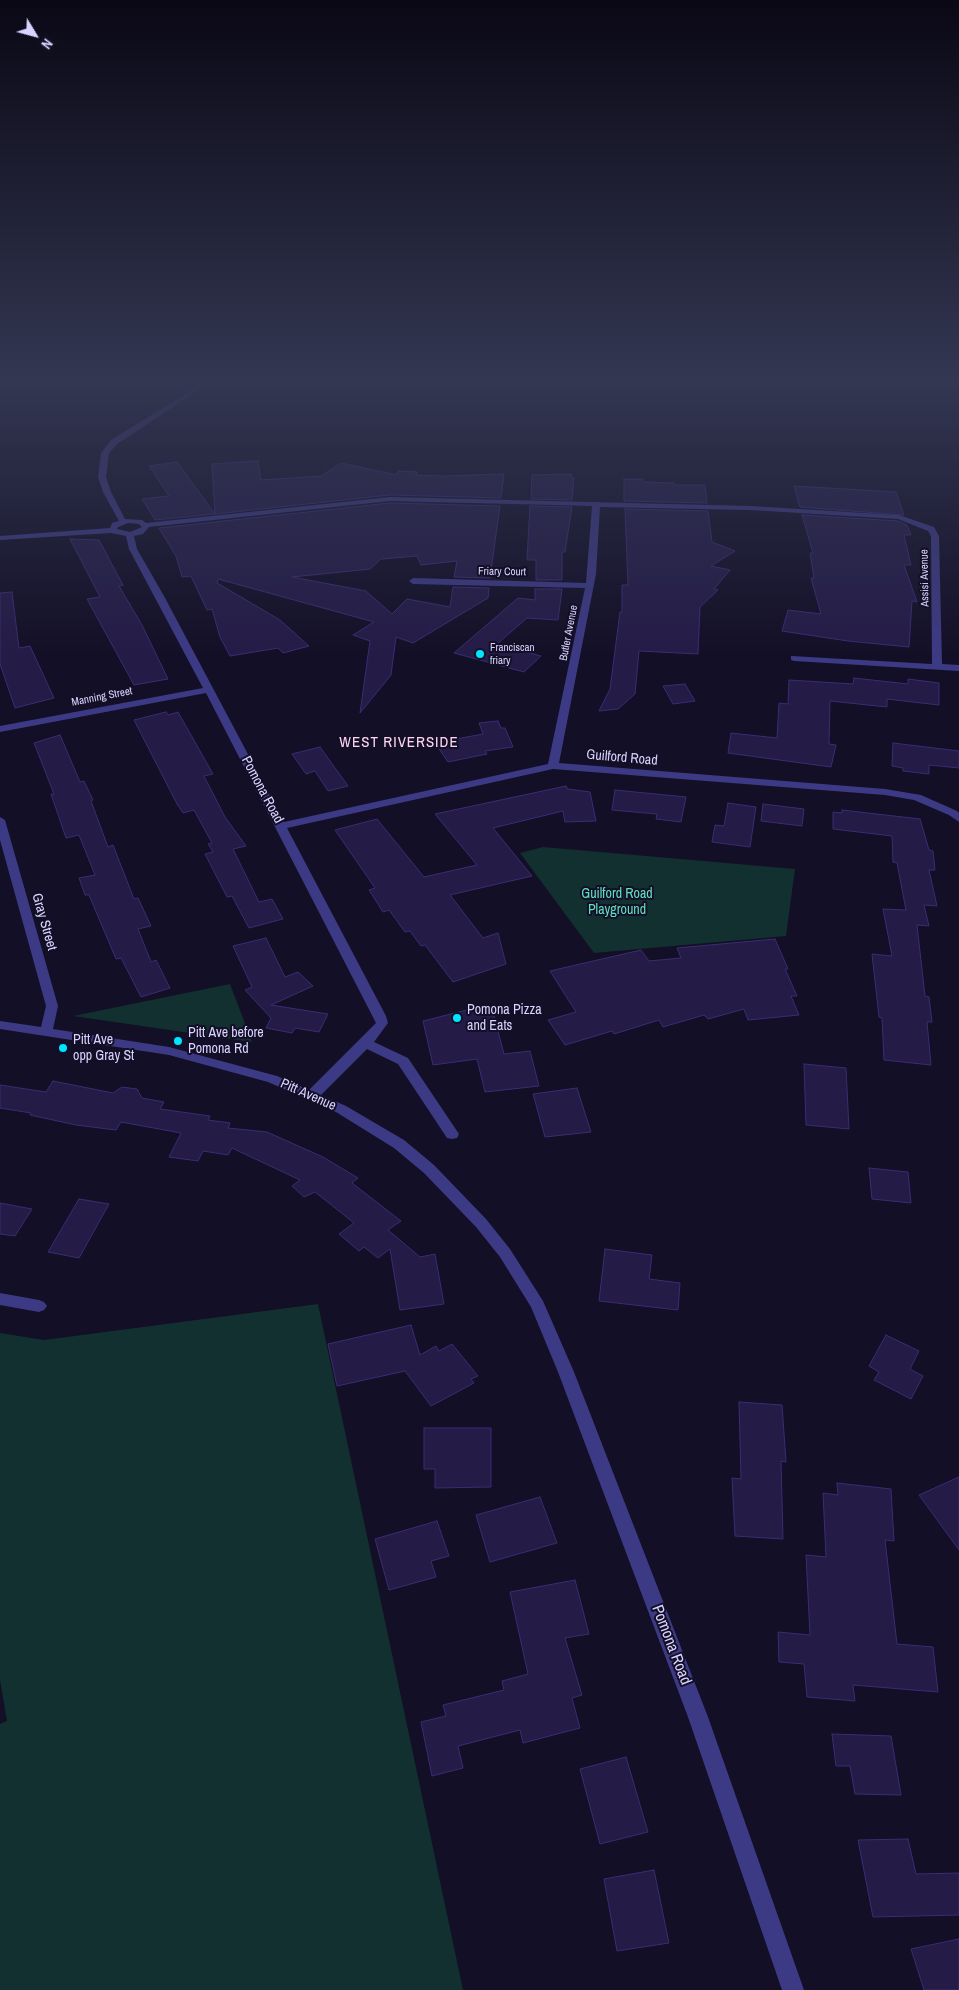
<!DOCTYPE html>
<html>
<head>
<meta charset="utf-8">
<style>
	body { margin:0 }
	#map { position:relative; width:959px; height:1990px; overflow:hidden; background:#130f26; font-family:"Archivo Narrow",sans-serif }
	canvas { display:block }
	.north { position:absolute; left:10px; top:10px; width:50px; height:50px; -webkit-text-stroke:4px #130f26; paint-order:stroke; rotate:127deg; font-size:14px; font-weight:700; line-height:20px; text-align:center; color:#d9d4ff }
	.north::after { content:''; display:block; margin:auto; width:18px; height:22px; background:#d9d4ff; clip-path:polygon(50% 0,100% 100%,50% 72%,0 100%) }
</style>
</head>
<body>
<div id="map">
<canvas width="959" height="1990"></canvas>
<div class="north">N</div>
</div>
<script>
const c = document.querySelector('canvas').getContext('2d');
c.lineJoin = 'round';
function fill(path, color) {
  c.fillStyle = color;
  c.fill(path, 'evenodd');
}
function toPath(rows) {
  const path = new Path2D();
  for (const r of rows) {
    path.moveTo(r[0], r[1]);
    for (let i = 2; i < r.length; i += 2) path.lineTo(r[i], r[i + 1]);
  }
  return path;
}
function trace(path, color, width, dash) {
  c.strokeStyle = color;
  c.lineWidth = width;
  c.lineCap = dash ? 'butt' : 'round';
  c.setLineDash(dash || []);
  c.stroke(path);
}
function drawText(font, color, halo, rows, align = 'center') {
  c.font = font + ' "Archivo Narrow",sans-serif';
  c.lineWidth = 4;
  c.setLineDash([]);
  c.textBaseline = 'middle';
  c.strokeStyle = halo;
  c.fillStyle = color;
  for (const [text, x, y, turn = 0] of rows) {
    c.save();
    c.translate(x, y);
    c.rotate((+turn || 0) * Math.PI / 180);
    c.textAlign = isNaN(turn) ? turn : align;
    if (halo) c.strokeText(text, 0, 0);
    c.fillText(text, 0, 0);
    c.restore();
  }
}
fill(toPath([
	[543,847,795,869,786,936,594,953,520,853],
	[230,984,252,1042,73,1016],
	[318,1304,463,1990,0,1990,0,1724,7,1721,0,1680,0,1333,44,1340]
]), '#12302f');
const building = toPath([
	[258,461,261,480,321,476,341,463,397,475,398,471,417,472,416,475,443,476,504,474,501,498,390,495,215,514,212,464,258,461],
	[177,462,215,514,155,520,142,499,169,496,149,466,177,462],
	[571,474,572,478,574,478,572,500,531,499,532,475,571,474],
	[624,479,643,479,643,482,674,483,674,485,705,485,707,503,624,501,624,479],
	[794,486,896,492,904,515,800,507,794,486],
	[390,503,500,506,490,578,454,577,457,561,421,565,417,556,381,559,370,569,292,577,366,591,392,614,407,599,450,607,453,587,489,588,488,598,413,643,396,637,391,675,360,713,370,641,353,635,374,622,218,579,217,583,280,620,309,646,283,653,278,648,230,656,220,637,212,609,207,610,191,576,182,577,176,556,159,528,390,503],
	[530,506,572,507,565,552,562,552,562,580,536,580,536,560,527,560,530,506],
	[625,509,708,511,712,542,735,551,711,566,730,570,714,589,718,590,700,607,698,654,639,651,635,694,618,709,599,711,610,689,620,612,622,612,622,585,628,585,625,509],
	[802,515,898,521,907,525,911,535,904,535,911,565,904,565,917,602,912,601,909,647,848,641,782,631,788,610,821,614,811,578,814,578,810,553,813,553,802,515],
	[70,539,99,540,123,585,119,586,142,625,168,679,134,685,87,599,100,597,70,539],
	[535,589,562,589,558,620,527,618,497,644,541,656,524,672,454,653,518,598,535,600,535,589],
	[12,592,19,648,30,646,54,698,15,708,0,664,0,593,12,592],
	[854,678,908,684,908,679,939,683,939,705,887,699,887,707,830,701,829,744,836,745,831,767,728,753,731,733,777,738,779,703,788,704,789,680,853,684,854,678],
	[685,684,695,701,673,704,663,686,685,684],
	[166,712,168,715,178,712,213,774,204,776,225,817,246,846,233,849,259,902,272,899,283,919,249,928,232,896,227,897,205,854,213,852,208,844,212,843,194,810,183,813,177,804,134,720,166,712],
	[498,721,501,728,505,728,513,747,485,751,487,754,448,762,435,743,483,734,479,723,498,721],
	[60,735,80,782,84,781,93,800,91,801,108,847,113,845,134,899,138,898,151,926,138,929,151,962,156,960,170,988,141,997,121,958,116,959,89,895,85,895,79,878,95,875,79,835,66,838,51,794,54,794,34,743,60,735],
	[893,743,959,751,959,768,929,765,929,774,903,771,903,768,892,766,893,743],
	[320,747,348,786,328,791,315,771,306,774,292,754,320,747],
	[566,786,568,789,590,792,596,821,565,822,563,811,493,828,532,876,450,895,483,938,498,933,506,964,453,982,425,945,421,946,410,931,405,932,389,910,383,912,369,890,375,888,335,830,377,819,424,877,477,865,435,814,566,786],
	[615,790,686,797,681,822,656,819,657,814,612,810,615,790],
	[728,803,756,807,750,847,712,842,715,825,724,826,728,803],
	[763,804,804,809,802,826,761,821,763,804],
	[842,810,920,819,929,850,933,851,935,870,929,870,937,906,924,905,929,926,917,925,925,996,929,997,932,1022,927,1022,931,1065,884,1060,882,1018,879,1017,872,954,892,956,883,909,906,910,897,863,893,862,892,836,833,829,833,812,842,813,842,810],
	[266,938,285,977,298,972,313,986,271,1005,328,1014,319,1032,295,1028,292,1033,266,1028,271,1018,245,990,252,987,233,946,266,938],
	[775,939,788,969,785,969,797,996,791,996,799,1015,748,1020,744,1009,708,1019,704,1015,663,1027,659,1020,614,1034,612,1031,565,1045,548,1020,576,1012,550,971,641,950,649,961,681,958,677,948,775,939],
	[487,1005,494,1016,504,1054,530,1051,539,1086,485,1092,477,1059,433,1065,423,1021,487,1005],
	[804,1064,846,1068,849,1129,806,1125,804,1064],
	[53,1081,113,1093,122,1087,137,1089,142,1098,164,1102,160,1109,210,1116,208,1120,230,1123,228,1128,267,1132,323,1157,358,1178,352,1183,401,1221,388,1230,420,1257,435,1254,444,1304,400,1310,390,1249,378,1258,364,1247,359,1251,339,1234,354,1223,315,1192,304,1197,292,1186,300,1180,232,1148,228,1155,203,1151,198,1161,169,1157,181,1133,121,1122,116,1130,76,1125,30,1115,31,1113,0,1108,0,1085,46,1092,53,1081],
	[577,1088,591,1132,545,1137,533,1094,577,1088],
	[869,1168,908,1172,911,1203,872,1199,869,1168],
	[79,1199,109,1204,79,1258,48,1252,79,1199],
	[0,1203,32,1209,15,1236,0,1234,0,1203],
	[605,1249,652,1255,649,1279,680,1283,678,1310,599,1301,605,1249],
	[411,1325,420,1355,436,1346,439,1351,452,1344,478,1376,471,1379,474,1383,431,1406,405,1371,337,1386,328,1344,411,1325],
	[886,1335,919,1351,910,1369,923,1376,911,1399,874,1380,879,1372,869,1366,886,1335],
	[739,1402,782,1405,786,1462,781,1461,783,1539,735,1536,732,1478,741,1479,739,1402],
	[424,1428,491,1428,491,1487,435,1488,435,1469,424,1469,424,1428],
	[959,1477,959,1550,919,1495,959,1477],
	[837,1483,891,1489,894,1541,885,1540,897,1644,933,1647,938,1692,853,1685,855,1701,807,1697,804,1664,779,1662,778,1632,810,1635,806,1555,826,1557,823,1493,838,1495,837,1483],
	[540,1497,557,1543,490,1562,476,1515,540,1497],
	[437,1521,449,1556,431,1561,436,1577,389,1590,375,1539,437,1521],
	[575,1580,589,1634,565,1638,582,1695,572,1698,580,1728,523,1743,520,1730,458,1746,463,1768,432,1776,421,1722,446,1716,443,1705,504,1690,502,1681,528,1674,510,1592,575,1580],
	[832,1734,891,1736,901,1795,855,1794,850,1766,836,1766,832,1734],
	[626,1757,648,1832,600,1844,580,1769,626,1757],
	[908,1839,916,1874,959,1873,959,1915,873,1917,858,1840,908,1839],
	[654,1870,669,1943,617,1951,604,1879,654,1870],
	[959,1939,959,1990,924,1990,911,1949,959,1939]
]);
fill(building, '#241b47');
trace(building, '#3b2d73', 1);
fill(toPath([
	[201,380,208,380,193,394,117,444,109,453,106,477,111,492,125,519,142,520,146,523,390,497,750,506,899,515,934,527,939,536,942,664,959,665,959,671,794,661,791,660,791,656,932,664,931,536,928,531,898,519,750,510,600,507,596,574,559,763,885,789,921,795,957,811,959,813,959,822,949,815,914,800,885,795,553,769,287,828,386,1016,388,1023,374,1042,408,1058,459,1134,457,1138,452,1139,447,1138,398,1064,367,1049,321,1095,346,1106,404,1140,434,1165,486,1219,510,1249,543,1301,574,1372,708,1717,804,1990,782,1990,688,1717,558,1372,531,1307,500,1257,476,1227,424,1173,394,1148,336,1112,268,1082,169,1055,0,1029,0,1021,41,1027,46,1006,0,840,0,817,5,820,58,1006,53,1029,169,1047,277,1076,309,1090,376,1023,206,693,0,732,0,726,203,688,129,549,126,536,111,533,0,540,0,536,110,528,112,523,119,521,103,492,98,477,101,453,111,440,189,392,201,380],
	[390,501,592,506,586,583,413,578,409,581,413,584,585,588,548,764,284,822,164,596,137,549,134,536,143,534,149,527,390,501],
	[128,523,139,524,142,527,130,532,117,529,118,527,128,523],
	[0,1293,39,1300,44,1302,47,1306,44,1310,39,1312,0,1305,0,1293]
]), '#3d3a85');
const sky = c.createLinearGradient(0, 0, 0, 659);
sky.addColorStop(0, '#0a0815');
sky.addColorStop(0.58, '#333752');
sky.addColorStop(1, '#33375200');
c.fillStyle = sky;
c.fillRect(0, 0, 959, 659);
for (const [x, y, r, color] of [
	[480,654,5,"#00e5ff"],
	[457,1018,5,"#00e5ff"],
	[178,1041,5,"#00e5ff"],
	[63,1048,5,"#00e5ff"]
]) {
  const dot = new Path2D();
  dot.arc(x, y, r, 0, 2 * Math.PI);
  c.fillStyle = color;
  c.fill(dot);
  trace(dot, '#130f26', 2);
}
drawText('11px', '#d9d4ff', '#130f26', [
	["Friary Court",502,572,1],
	["Assisi Avenue",925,578,-91],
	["Butler Avenue",569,633,-79],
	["Manning Street",102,697,-11]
]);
drawText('11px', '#d9d4ff', '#130f26', [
	["Franciscan",490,648],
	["friary",490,661]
], 'left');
drawText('14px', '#d9d4ff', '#130f26', [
	["Guilford Road",622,758,5],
	["Pomona Road",262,790,62],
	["Gray Street",44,922,74],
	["Pitt Avenue",308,1095,24]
]);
drawText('14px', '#5fe0c0', '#130f26', [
	["Guilford Road",617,894],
	["Playground",617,910]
]);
drawText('14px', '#d9d4ff', '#130f26', [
	["Pomona Pizza",467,1010],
	["and Eats",467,1026],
	["Pitt Ave before",188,1033],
	["Pomona Rd",188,1049],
	["Pitt Ave",73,1040],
	["opp Gray St",73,1056]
], 'left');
c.letterSpacing = '1px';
drawText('15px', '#ffd6f0', '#130f26', [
	["WEST RIVERSIDE",399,743]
]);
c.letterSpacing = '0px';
drawText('16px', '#d9d4ff', '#130f26', [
	["Pomona Road",671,1645,69]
]);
</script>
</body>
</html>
